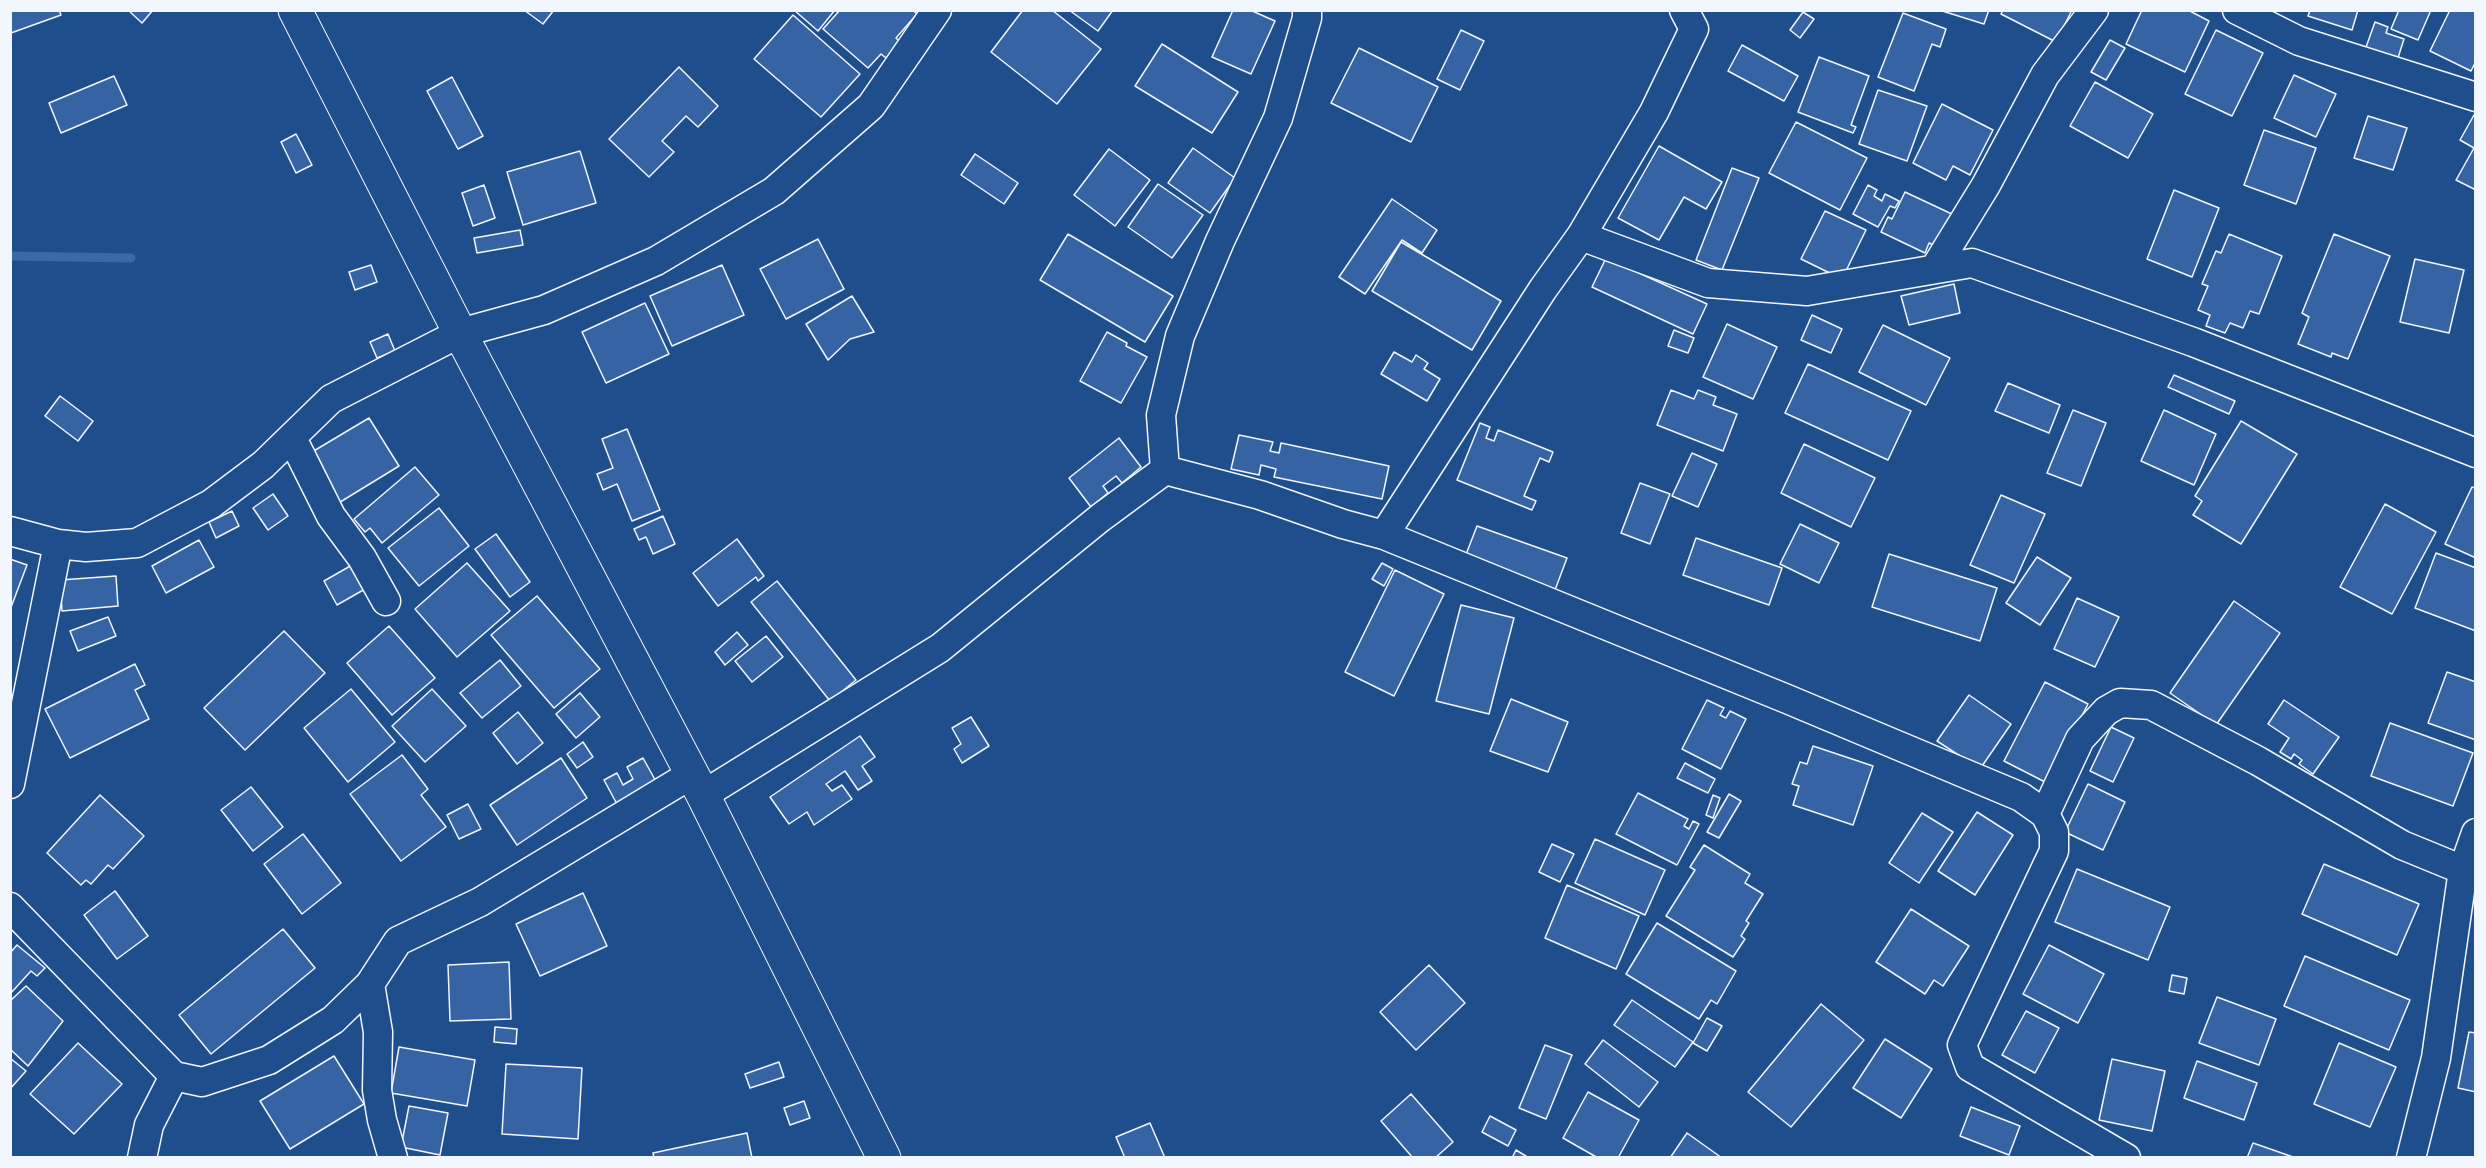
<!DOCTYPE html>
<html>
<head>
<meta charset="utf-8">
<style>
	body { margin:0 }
	#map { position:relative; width:2486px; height:1168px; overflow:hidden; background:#1f4e8c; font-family:Barlow,sans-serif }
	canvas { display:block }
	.frame { position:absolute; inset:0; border:12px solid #f2f6ff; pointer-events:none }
</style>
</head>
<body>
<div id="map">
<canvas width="2486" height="1168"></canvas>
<div class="frame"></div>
</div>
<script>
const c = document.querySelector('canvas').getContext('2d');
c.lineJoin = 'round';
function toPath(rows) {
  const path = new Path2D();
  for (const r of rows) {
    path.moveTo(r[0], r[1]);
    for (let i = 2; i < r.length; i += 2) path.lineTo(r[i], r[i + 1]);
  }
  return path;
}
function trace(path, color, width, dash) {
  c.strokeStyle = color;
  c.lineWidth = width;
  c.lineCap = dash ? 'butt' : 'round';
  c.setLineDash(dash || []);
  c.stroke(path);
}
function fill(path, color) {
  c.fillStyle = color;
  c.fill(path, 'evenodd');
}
trace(toPath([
	[10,256,131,258]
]), '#3b69a3', 9);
const building = toPath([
	[10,10,59,10,61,15,11,33,10,10],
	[128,10,153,10,142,23,128,10],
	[524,10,554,10,543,24,524,10],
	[794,10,835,10,818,31,794,10],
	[840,10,913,10,917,14,896,38,900,42,886,58,881,54,868,68,823,29,840,10],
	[1023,10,1052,10,1101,49,1057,104,991,52,1023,10],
	[1069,10,1113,10,1098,31,1069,10],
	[1233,10,1250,10,1275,21,1251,74,1212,57,1233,10],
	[1939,10,1989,10,1984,24,1939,10],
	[2003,10,2072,10,2056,42,2001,14,2003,10],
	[2142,10,2188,10,2209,21,2185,72,2126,44,2142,10],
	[2310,10,2358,10,2352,30,2308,16,2310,10],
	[2399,10,2431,10,2418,40,2391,29,2399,10],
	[2450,10,2476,10,2476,61,2471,71,2430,51,2450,10],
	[1803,12,1814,19,1800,38,1790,30,1803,12],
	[1903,13,1946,29,1940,47,1932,44,1914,91,1878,77,1903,13],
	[793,15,860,74,821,117,754,59,793,15],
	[2375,22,2388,27,2386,33,2404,39,2397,61,2365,50,2375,22],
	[1461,30,1484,41,1460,90,1437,79,1461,30],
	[2216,30,2263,53,2232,116,2185,94,2216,30],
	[2110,40,2125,48,2106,80,2091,72,2110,40],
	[1162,44,1238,92,1212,133,1135,86,1162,44],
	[1742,45,1798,76,1784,101,1728,71,1742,45],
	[1359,48,1438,87,1411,142,1331,103,1359,48],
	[1819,57,1869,76,1851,125,1856,127,1853,133,1798,112,1819,57],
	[679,67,718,106,698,127,686,116,662,141,674,152,649,177,609,139,679,67],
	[2294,75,2336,94,2316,137,2274,118,2294,75],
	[114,76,127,105,61,133,49,103,114,76],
	[452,77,483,136,458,149,427,91,452,77],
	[2095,82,2153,114,2128,158,2070,126,2095,82],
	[1878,90,1927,106,1907,161,1859,144,1878,90],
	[1942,104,1993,130,1970,175,1953,166,1946,180,1913,163,1942,104],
	[2474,115,2476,115,2476,190,2456,180,2474,148,2460,140,2474,115],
	[2368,116,2407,128,2393,170,2354,158,2368,116],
	[1796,122,1867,158,1840,210,1769,173,1796,122],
	[2264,130,2316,148,2296,204,2244,185,2264,130],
	[296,134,312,165,296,173,281,142,296,134],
	[1659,146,1722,182,1706,209,1684,197,1659,240,1618,218,1659,146],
	[1193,148,1235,178,1210,213,1168,183,1193,148],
	[1109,149,1150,180,1115,226,1074,195,1109,149],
	[580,151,596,203,523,225,507,172,580,151],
	[975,154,1018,183,1004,204,961,175,975,154],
	[1732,168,1759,178,1722,270,1696,260,1732,168],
	[1158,184,1203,215,1172,258,1128,227,1158,184],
	[484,185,495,218,473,226,462,193,484,185],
	[1868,185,1877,190,1874,196,1882,201,1885,194,1899,201,1895,208,1890,206,1878,227,1853,214,1868,185],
	[2174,190,2219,208,2192,277,2147,259,2174,190],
	[1905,192,1954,215,1939,248,1929,243,1925,253,1881,232,1888,217,1892,219,1905,192],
	[1392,199,1437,230,1422,253,1402,240,1365,294,1339,277,1392,199],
	[1825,211,1866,230,1842,279,1801,259,1825,211],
	[520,230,523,245,477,253,474,238,520,230],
	[1068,234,1173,296,1145,342,1040,280,1068,234],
	[2229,234,2282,256,2259,314,2250,311,2243,328,2230,323,2225,333,2206,326,2210,315,2198,310,2208,286,2202,284,2216,251,2221,253,2229,234],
	[2334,234,2390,256,2348,359,2332,353,2331,357,2298,344,2309,317,2302,313,2334,234],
	[818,239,844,289,786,319,760,269,818,239],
	[1401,242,1501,301,1472,350,1372,291,1401,242],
	[1606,258,1707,304,1693,334,1592,287,1606,258],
	[2415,259,2464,270,2449,333,2400,322,2415,259],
	[371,265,377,282,355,290,349,272,371,265],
	[722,265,744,315,672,346,650,296,722,265],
	[1954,284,1960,313,1909,325,1901,296,1954,284],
	[852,296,874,332,850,339,828,360,806,324,852,296],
	[645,303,669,354,606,383,582,332,645,303],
	[1812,315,1842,329,1831,353,1801,340,1812,315],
	[1727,324,1777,347,1753,399,1703,377,1727,324],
	[1883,325,1950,358,1926,405,1859,372,1883,325],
	[1674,330,1694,338,1688,353,1668,346,1674,330],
	[1107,332,1127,343,1126,346,1147,357,1121,403,1080,381,1107,332],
	[388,334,395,351,377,358,370,342,388,334],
	[1394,352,1412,362,1416,355,1428,363,1424,369,1440,379,1427,401,1381,374,1394,352],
	[1808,364,1911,411,1888,460,1785,413,1808,364],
	[2174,375,2235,401,2229,414,2168,387,2174,375],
	[2008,383,2060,405,2049,433,1995,411,2008,383],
	[1671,390,1694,399,1698,390,1716,397,1713,405,1737,414,1723,451,1657,425,1671,390],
	[60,396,93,421,78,441,45,416,60,396],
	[2073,410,2106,423,2081,486,2047,473,2073,410],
	[2164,410,2216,434,2194,485,2141,461,2164,410],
	[369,418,399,466,337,504,307,455,369,418],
	[2241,421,2297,454,2241,544,2193,515,2202,501,2195,496,2241,421],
	[1480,423,1490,427,1486,438,1494,441,1498,430,1553,452,1549,462,1540,458,1524,496,1536,501,1532,510,1457,480,1480,423],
	[627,429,660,510,632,521,617,484,603,490,597,474,613,468,602,439,627,429],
	[1239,435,1273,442,1270,451,1279,453,1281,443,1389,466,1382,499,1274,477,1276,469,1261,465,1259,475,1231,469,1239,435],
	[1119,438,1141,467,1122,483,1116,476,1103,486,1108,493,1091,507,1069,478,1119,438],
	[1804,444,1875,478,1851,527,1781,493,1804,444],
	[1692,453,1717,464,1698,507,1672,496,1692,453],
	[415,467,439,495,382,543,370,528,365,532,354,519,415,467],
	[1640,483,1670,494,1650,544,1621,533,1640,483],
	[2472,487,2476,488,2476,558,2445,544,2472,487],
	[273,494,288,516,268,530,253,508,273,494],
	[2001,495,2045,514,2014,583,1970,565,2001,495],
	[2385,504,2436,532,2392,614,2340,587,2385,504],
	[439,508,469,546,419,586,388,548,439,508],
	[232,511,239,526,216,538,209,522,232,511],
	[663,516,675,544,653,554,646,537,639,540,634,529,663,516],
	[1800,524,1839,543,1819,583,1780,564,1800,524],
	[1477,526,1567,558,1555,590,1465,557,1477,526],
	[496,534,530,582,510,597,475,549,496,534],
	[1696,538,1782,568,1769,605,1683,575,1696,538],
	[737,539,764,576,758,581,756,577,718,606,693,573,737,539],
	[199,540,214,567,166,593,152,566,199,540],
	[2436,553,2476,568,2476,631,2415,608,2436,553],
	[1889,554,1997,588,1980,641,1872,607,1889,554],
	[2037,557,2071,578,2040,625,2006,603,2037,557],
	[10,559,27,565,10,610,10,559],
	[467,563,510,611,457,657,415,609,467,563],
	[1382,563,1393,569,1384,586,1372,579,1382,563],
	[352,565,365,589,337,605,324,581,352,565],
	[1395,570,1444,594,1394,696,1345,672,1395,570],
	[116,576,118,606,62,611,60,580,116,576],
	[777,581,856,680,830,701,751,602,777,581],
	[537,596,600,669,554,708,491,635,537,596],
	[2077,598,2119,617,2095,667,2054,649,2077,598],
	[2234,601,2280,633,2216,725,2170,693,2234,601],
	[1461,605,1514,618,1489,714,1436,701,1461,605],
	[108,617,116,636,78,651,70,631,108,617],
	[389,626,435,678,392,715,347,663,389,626],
	[284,631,325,673,245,750,204,708,284,631],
	[737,632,748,645,725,665,715,652,737,632],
	[766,636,783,657,752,682,735,661,766,636],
	[500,660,521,686,482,718,460,693,500,660],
	[135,664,145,685,135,690,149,719,70,758,45,709,135,664],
	[2447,672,2476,682,2476,740,2428,723,2447,672],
	[2045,682,2088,704,2047,783,2004,761,2045,682],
	[351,689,395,742,348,782,304,728,351,689],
	[432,689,466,726,425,762,392,726,432,689],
	[580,693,600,717,576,738,556,714,580,693],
	[1969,695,2011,724,1980,769,1937,741,1969,695],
	[1511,699,1568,722,1548,772,1490,751,1511,699],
	[1707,700,1724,708,1720,715,1726,718,1730,711,1746,719,1721,769,1682,749,1707,700],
	[2284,700,2339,737,2313,774,2299,764,2302,760,2294,754,2291,759,2280,752,2289,738,2268,724,2284,700],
	[518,712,543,743,517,764,493,733,518,712],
	[971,717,989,746,962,763,954,749,961,744,952,728,971,717],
	[2390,723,2473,753,2453,806,2371,776,2390,723],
	[2111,727,2134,738,2113,782,2090,771,2111,727],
	[860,736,875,757,862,766,872,781,858,790,845,771,826,784,832,791,842,785,852,799,814,825,807,812,789,824,770,797,860,736],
	[583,742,593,757,577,768,567,754,583,742],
	[1813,746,1873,766,1853,825,1793,805,1799,786,1792,784,1800,762,1807,764,1813,746],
	[402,755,428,789,421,795,446,827,401,861,350,794,402,755],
	[561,758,587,798,517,845,490,805,561,758],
	[643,758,658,785,618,806,604,780,617,773,623,785,633,779,627,767,643,758],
	[1685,763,1715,779,1708,793,1677,778,1685,763],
	[2088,784,2125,802,2103,850,2065,832,2088,784],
	[251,787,283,827,253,851,221,810,251,787],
	[1638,793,1688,819,1684,826,1689,829,1693,821,1699,824,1677,865,1616,834,1638,793],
	[1729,794,1741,801,1719,838,1707,832,1729,794],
	[100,795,144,836,113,869,108,865,91,884,86,880,81,885,47,853,100,795],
	[1713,795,1720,798,1713,818,1706,815,1713,795],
	[468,804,481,829,459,839,447,815,468,804],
	[1977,812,2013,835,1975,895,1938,871,1977,812],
	[1922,813,1953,832,1919,883,1889,863,1922,813],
	[303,834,341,883,302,914,264,864,303,834],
	[1595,839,1665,870,1645,915,1575,883,1595,839],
	[1552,844,1574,854,1560,882,1539,872,1552,844],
	[1704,845,1750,874,1745,883,1763,894,1746,921,1749,923,1741,936,1745,939,1733,957,1666,916,1695,870,1690,867,1704,845],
	[2324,864,2419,904,2397,955,2302,914,2324,864],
	[2077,869,2170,907,2148,960,2055,922,2077,869],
	[1567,885,1639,916,1616,969,1545,938,1567,885],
	[115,891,148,936,117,959,84,915,115,891],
	[583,893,607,946,540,976,516,924,583,893],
	[1911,909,1969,946,1943,986,1934,980,1925,994,1876,962,1911,909],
	[1657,923,1736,971,1717,1004,1711,1000,1699,1019,1626,974,1657,923],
	[283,929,315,968,211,1054,179,1015,283,929],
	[17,945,45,968,37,976,31,971,10,994,10,953,17,945],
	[2049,945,2104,974,2078,1023,2023,994,2049,945],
	[2305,956,2410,1000,2389,1050,2284,1006,2305,956],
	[509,962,511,1019,450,1021,448,965,509,962],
	[1429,965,1465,1003,1416,1050,1380,1012,1429,965],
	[2172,975,2187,978,2184,994,2169,991,2172,975],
	[26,986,63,1021,28,1066,10,1049,10,1001,26,986],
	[2217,997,2276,1019,2259,1065,2199,1043,2217,997],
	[1632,1000,1693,1042,1675,1067,1614,1025,1632,1000],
	[1821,1004,1864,1040,1791,1127,1748,1092,1821,1004],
	[2026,1011,2059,1028,2035,1073,2002,1055,2026,1011],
	[1707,1018,1722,1026,1707,1051,1693,1043,1707,1018],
	[495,1027,517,1029,516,1044,494,1042,495,1027],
	[2469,1032,2476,1033,2476,1092,2458,1088,2469,1032],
	[1885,1039,1932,1069,1901,1118,1853,1088,1885,1039],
	[1603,1040,1658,1082,1639,1107,1585,1064,1603,1040],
	[78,1043,122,1084,74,1134,30,1094,78,1043],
	[2339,1043,2396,1067,2370,1127,2314,1104,2339,1043],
	[1545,1045,1572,1055,1546,1119,1519,1108,1545,1045],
	[399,1047,475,1060,467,1106,391,1093,399,1047],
	[334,1056,364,1104,290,1149,260,1101,334,1056],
	[10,1058,26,1071,10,1089,10,1058],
	[2112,1059,2165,1071,2152,1131,2099,1120,2112,1059],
	[2197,1061,2257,1083,2244,1120,2184,1098,2197,1061],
	[779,1062,784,1077,750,1088,745,1074,779,1062],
	[506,1064,582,1068,578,1139,502,1134,506,1064],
	[1588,1092,1639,1120,1618,1158,1598,1158,1563,1138,1588,1092],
	[1411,1094,1453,1142,1435,1158,1413,1158,1381,1121,1411,1094],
	[804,1101,810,1118,790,1125,784,1108,804,1101],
	[409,1106,448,1113,440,1155,401,1147,409,1106],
	[1971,1107,2020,1126,2009,1155,1960,1136,1971,1107],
	[1490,1116,1516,1130,1508,1146,1482,1132,1490,1116],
	[1150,1123,1165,1158,1125,1158,1116,1137,1150,1123],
	[747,1133,752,1158,654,1158,653,1153,747,1133],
	[1687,1133,1722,1158,1670,1158,1687,1133],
	[2253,1143,2296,1158,2247,1158,2253,1143],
	[1516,1150,1529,1158,1512,1158,1516,1150]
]);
fill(building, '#3563a3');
trace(building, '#f2f6ff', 1.5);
const street = toPath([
	[2237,10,2299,41,2476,97],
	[1581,236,1708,283,1807,291,1972,263,2193,342,2476,453],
	[1935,268,1986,185,2045,75,2094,10],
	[292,438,331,516,362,558,386,601],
	[1165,470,1260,495,1343,524,1384,535,1787,699,2021,797,2045,814,2054,832,2054,851,1962,1045,1970,1067,2126,1158],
	[1165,470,1161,415,1180,336,1220,241,1278,118,1307,18,1307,10],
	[10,531,58,544,86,547,137,543,211,504,263,465,331,399,460,333,544,310,656,261,774,191,871,106,937,10],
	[1384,535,1543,289,1581,236,1654,112,1694,29,1684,10],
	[10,784,58,544],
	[703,795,940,648,1100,518,1165,470],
	[2045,814,2080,739,2106,711,2120,703,2151,705,2258,761,2402,845,2463,870],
	[10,907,174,1076,202,1082,269,1060,333,1020,370,984,398,941,480,902,692,774],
	[370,984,378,1032,377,1090,382,1120,393,1158],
	[142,1158,149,1125,174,1076],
	[2411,1158,2436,1058,2463,870,2476,833]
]);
const secondary = toPath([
	[295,10,460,333,703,795,884,1158]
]);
trace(street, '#f2f6ff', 31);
trace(secondary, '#f2f6ff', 35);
trace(street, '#1f4e8c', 28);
trace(secondary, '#1f4e8c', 33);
</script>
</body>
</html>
